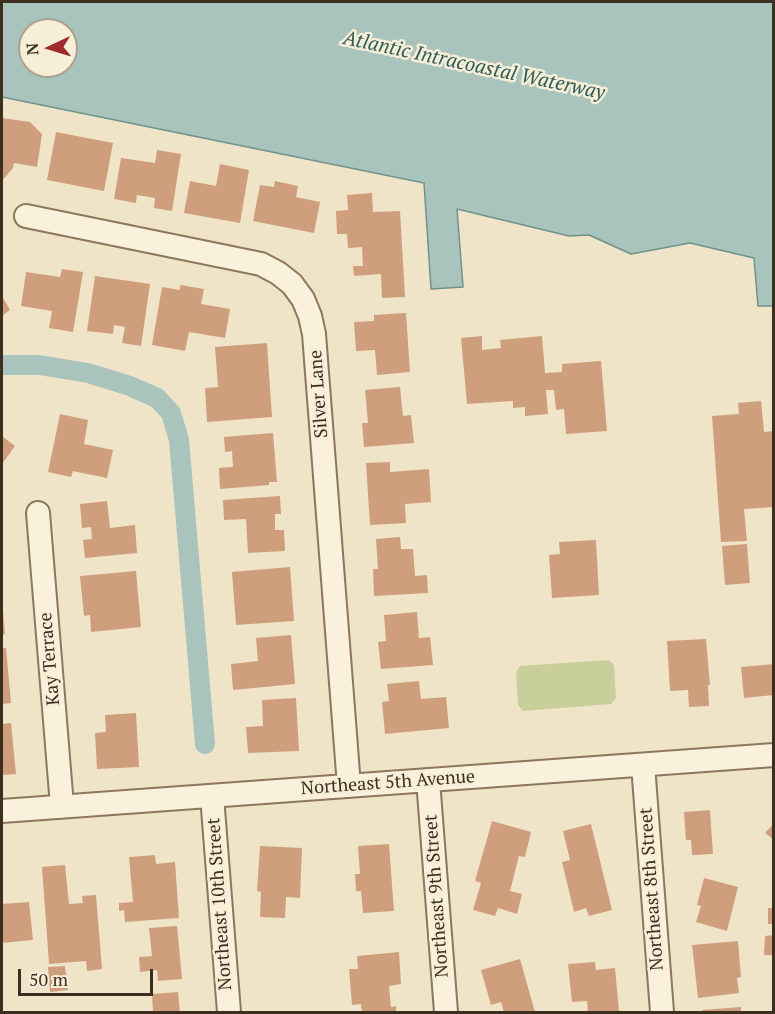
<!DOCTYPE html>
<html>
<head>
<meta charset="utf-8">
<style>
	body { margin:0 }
	#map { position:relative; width:775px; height:1014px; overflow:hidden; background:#f0e4c8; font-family:"PT Serif",serif }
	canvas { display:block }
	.frame { position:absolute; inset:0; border:3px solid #3d2e20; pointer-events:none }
	.north { position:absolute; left:18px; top:18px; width:60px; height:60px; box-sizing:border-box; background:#f7eed8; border:2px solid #ada18e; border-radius:50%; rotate:266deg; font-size:16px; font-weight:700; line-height:24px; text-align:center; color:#3d2e20 }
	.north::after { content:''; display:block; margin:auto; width:21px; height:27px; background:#9e2a2b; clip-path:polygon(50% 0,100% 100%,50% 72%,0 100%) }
	.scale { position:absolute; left:18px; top:969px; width:135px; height:27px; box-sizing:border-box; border:3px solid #3d2e20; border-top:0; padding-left:8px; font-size:18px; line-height:21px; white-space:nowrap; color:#3d2e20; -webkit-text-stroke:4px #f7eed8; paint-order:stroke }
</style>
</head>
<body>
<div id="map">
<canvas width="775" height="1014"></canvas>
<div class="frame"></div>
<div class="north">N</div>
<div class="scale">50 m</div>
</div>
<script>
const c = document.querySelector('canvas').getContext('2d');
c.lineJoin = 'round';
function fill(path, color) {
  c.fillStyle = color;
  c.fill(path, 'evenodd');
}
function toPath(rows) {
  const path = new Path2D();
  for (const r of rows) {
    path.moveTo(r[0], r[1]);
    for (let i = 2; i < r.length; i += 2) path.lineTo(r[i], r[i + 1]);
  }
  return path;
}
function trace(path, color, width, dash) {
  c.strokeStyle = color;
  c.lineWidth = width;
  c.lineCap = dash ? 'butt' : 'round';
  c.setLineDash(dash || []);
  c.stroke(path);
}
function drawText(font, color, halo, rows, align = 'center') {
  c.font = font + ' "PT Serif",serif';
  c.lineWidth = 5;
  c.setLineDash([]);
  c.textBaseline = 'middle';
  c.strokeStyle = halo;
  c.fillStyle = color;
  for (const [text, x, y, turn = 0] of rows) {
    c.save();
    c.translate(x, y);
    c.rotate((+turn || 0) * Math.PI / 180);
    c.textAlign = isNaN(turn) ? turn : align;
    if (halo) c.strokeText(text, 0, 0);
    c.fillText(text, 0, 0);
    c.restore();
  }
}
fill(toPath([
	[609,660,614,665,616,698,611,704,523,711,518,705,516,672,520,666]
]), '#c9cf9b');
const water = toPath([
	[2,2,773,2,773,306,758,306,754,258,690,243,631,254,589,235,569,236,457,209,463,287,431,289,424,183,2,97,2,2],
	[30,30,66,30,66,66,30,66,30,30]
]);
fill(water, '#a9c4bc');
trace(water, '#6f938a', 1.5);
trace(toPath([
	[2,365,39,365,88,373,130,386,157,398,171,413,179,440,205,744]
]), '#a9c4bc', 20);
fill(toPath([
	[2,118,30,122,42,134,37,167,14,163,13,168,2,181],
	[56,132,113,143,104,191,47,180],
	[157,150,181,154,172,211,154,208,155,198,137,195,136,203,114,199,121,158,155,163],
	[220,164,249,170,240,223,184,213,190,181,216,186],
	[275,181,298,186,296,197,320,202,314,233,253,221,260,185,274,187],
	[372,193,373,212,400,211,405,297,382,298,381,274,354,276,353,266,363,266,362,247,348,248,347,234,337,234,336,211,348,210,347,195],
	[62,269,83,272,73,332,49,328,52,311,21,306,26,272,60,277],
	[95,276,150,284,141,346,122,343,125,327,114,325,113,334,87,331],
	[180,285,204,289,201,304,230,309,225,338,189,332,185,351,152,345,162,287,180,290],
	[2,296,10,310,2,316],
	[406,313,410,372,377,375,375,350,356,351,354,322,374,321,374,315],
	[482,336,482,350,501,348,500,340,542,336,545,373,562,372,562,364,601,361,607,431,566,434,564,409,556,410,554,390,546,390,548,414,525,416,525,407,513,408,513,401,467,404,461,338],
	[267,343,272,417,207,422,205,388,218,387,215,347],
	[400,387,403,416,411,415,414,443,364,447,362,423,368,423,365,390],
	[761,401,764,432,774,431,774,507,744,509,747,541,721,542,712,416,739,414,738,403],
	[60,414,88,420,84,444,113,450,107,478,73,471,71,477,48,472],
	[273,433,277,482,269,482,269,485,220,489,219,468,233,467,232,451,225,452,224,437],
	[2,436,15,446,2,464],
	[390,462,390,472,429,469,431,502,405,504,406,523,370,525,366,463],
	[280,496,281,514,275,514,275,530,284,530,285,551,248,553,246,519,224,520,223,500],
	[107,501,110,528,135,525,137,553,85,558,83,540,92,539,91,527,82,528,80,504],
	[400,537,401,549,413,549,415,576,427,575,428,593,374,596,373,569,378,569,376,539],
	[596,540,599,595,552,598,549,555,560,554,559,542],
	[747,544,750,583,725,585,722,546],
	[290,567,294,621,236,625,232,572],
	[136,571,141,627,91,632,90,615,84,616,80,576],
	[2,611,3,611,5,634,2,635],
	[417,612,419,638,430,637,433,665,381,669,378,642,386,641,384,615],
	[291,635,295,684,233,690,231,664,258,661,256,638],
	[706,639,710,685,708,685,709,706,689,707,688,690,670,691,667,641],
	[2,648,6,648,11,703,2,704],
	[774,664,774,695,744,698,741,667],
	[419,681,421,699,446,697,449,728,385,734,382,702,389,701,387,684],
	[296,698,299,751,248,753,246,727,263,726,262,700],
	[136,713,139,767,97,769,95,733,106,732,105,715],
	[11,723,16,774,2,775,2,724],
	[710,810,713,854,692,855,691,840,686,840,684,812],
	[492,821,531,832,525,857,519,856,510,891,522,894,517,914,498,908,495,916,473,910,481,883,475,881],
	[774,823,774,840,765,833],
	[591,824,612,910,589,916,586,908,574,912,562,862,570,860,563,831],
	[389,844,394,911,363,913,361,891,356,891,355,874,360,874,358,846],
	[260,846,302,848,300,898,286,897,285,918,260,917,261,892,257,891],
	[155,855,156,864,175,862,179,918,125,922,124,910,119,911,119,903,133,902,129,857],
	[65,865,69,904,83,903,82,896,96,895,102,969,87,971,86,961,49,964,42,867],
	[704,878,738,887,727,931,696,922,701,906,697,905],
	[29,902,33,940,2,943,2,904],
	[768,908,774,908,774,924,768,924],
	[177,926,182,979,158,981,157,970,140,972,139,957,152,956,149,928],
	[774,935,774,955,764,955,765,936],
	[738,941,741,977,737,978,739,993,698,998,692,945],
	[399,952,401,984,389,986,391,1007,396,1006,396,1012,362,1012,361,1004,352,1005,349,969,358,969,357,956],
	[520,959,535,1012,504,1012,501,1002,491,1005,481,970],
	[595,962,596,970,615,968,619,1012,588,1012,587,1001,572,1002,568,964],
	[65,966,68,990,50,992,48,967],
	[178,992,180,1012,153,1012,152,994],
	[741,1007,741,1012,702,1012,702,1010]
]), '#cf9f7d');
const minor = toPath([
	[26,216,261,264,278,273,292,284,303,299,310,316,314,334,349,786],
	[38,513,62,806],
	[643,765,662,1012],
	[428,780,446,1012],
	[212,796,229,1012],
	[2,811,774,755]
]);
trace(minor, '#8d765c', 26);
trace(minor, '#faf1dc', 22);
drawText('18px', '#3d2e20', '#f7eed8', [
	["Silver Lane",319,394,-94],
	["Kay Terrace",50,659,-95],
	["Northeast 5th Avenue",388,783,-4],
	["Northeast 8th Street",652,889,-94],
	["Northeast 9th Street",437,896,-94],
	["Northeast 10th Street",220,904,-94]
]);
drawText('italic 20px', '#2f5d5a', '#f7eed8', [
	["Atlantic Intracoastal Waterway",474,66,12]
]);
</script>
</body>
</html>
